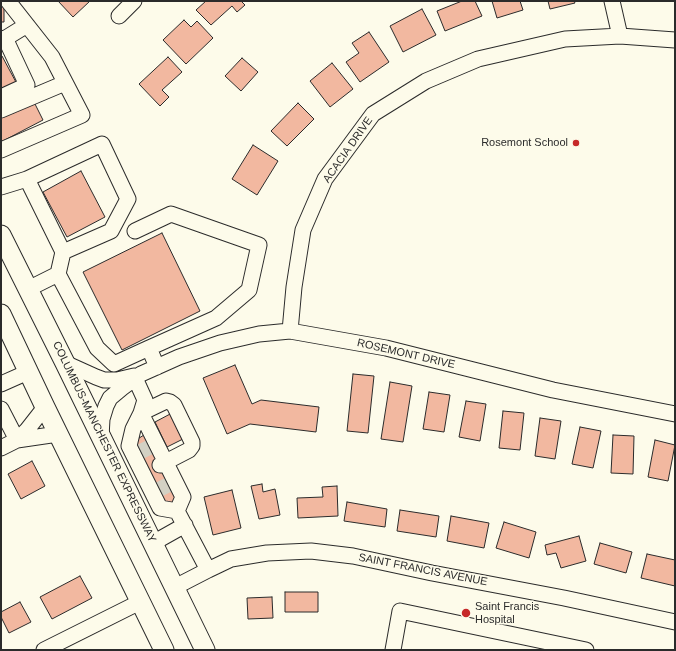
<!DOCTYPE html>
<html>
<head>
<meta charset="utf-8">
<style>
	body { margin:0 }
	#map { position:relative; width:676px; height:651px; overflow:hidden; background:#fdfbea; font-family:Arial,sans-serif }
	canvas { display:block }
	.frame { position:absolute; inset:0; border:2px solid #2b2b2b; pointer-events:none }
</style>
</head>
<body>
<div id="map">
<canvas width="676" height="651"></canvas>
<div class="frame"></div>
</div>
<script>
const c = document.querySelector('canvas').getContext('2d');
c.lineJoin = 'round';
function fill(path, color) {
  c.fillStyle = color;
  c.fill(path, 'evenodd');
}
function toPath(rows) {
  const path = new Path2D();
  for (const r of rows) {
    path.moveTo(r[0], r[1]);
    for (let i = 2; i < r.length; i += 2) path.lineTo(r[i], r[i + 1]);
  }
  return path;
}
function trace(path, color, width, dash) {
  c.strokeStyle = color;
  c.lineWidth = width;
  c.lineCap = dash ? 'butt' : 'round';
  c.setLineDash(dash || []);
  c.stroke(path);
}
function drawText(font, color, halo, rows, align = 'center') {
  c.font = font + ' Arial,sans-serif';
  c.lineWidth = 3;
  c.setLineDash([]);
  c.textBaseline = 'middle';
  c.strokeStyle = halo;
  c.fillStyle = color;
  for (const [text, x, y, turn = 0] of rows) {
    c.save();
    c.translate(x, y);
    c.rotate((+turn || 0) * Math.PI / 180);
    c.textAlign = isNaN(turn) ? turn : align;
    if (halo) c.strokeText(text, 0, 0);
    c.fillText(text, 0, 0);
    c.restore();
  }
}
const building = toPath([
	[1,1,4,1,4,22,1,22,1,1],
	[58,1,90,1,73,17,58,1],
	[206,1,241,1,245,5,237,12,232,6,211,25,196,10,206,1],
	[462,1,475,1,482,16,445,31,437,11,462,1],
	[492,1,520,1,523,10,497,18,492,1],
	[548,1,574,1,575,3,550,9,548,1],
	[422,9,436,35,403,52,390,26,422,9],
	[184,20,191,27,197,21,213,38,186,64,163,40,184,20],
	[369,32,389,62,360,82,346,62,359,53,352,43,369,32],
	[1,56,2,56,17,84,1,92,1,56],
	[168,57,182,72,162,90,169,97,160,106,139,84,168,57],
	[242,58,258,72,241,91,225,76,242,58],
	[332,63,353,89,330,107,310,81,332,63],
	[33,100,43,120,1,142,1,117,33,100],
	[298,103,314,119,287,146,271,131,298,103],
	[253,145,278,161,257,195,232,179,253,145],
	[81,171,105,217,67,237,43,192,81,171],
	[162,233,200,311,122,350,83,272,162,233],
	[235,365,252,404,261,400,319,407,316,432,250,424,227,434,203,378,235,365],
	[353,374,374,376,368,433,347,431,353,374],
	[390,382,412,386,403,442,381,439,390,382],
	[429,392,450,395,444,432,423,429,429,392],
	[466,401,486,404,480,441,459,437,466,401],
	[503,411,524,413,520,450,499,448,503,411],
	[172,413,185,438,167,447,155,422,172,413],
	[540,418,561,421,555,459,535,456,540,418],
	[580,427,601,431,593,468,572,464,580,427],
	[144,435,178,499,165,507,131,443,144,435],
	[613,435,634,436,633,474,611,473,613,435],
	[655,440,675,445,668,481,648,477,655,440],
	[32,461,45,486,21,499,8,474,32,461],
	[262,484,263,492,275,489,280,515,259,519,251,486,262,484],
	[337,486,338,516,298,518,297,498,323,497,322,487,337,486],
	[232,490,241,528,213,535,204,497,232,490],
	[347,502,387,509,385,527,344,521,347,502],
	[400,510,439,516,436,537,397,531,400,510],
	[451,516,489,523,484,548,447,541,451,516],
	[504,522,536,532,529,558,496,548,504,522],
	[579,536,586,561,561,568,556,553,547,555,545,545,579,536],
	[600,543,632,552,626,573,594,564,600,543],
	[647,554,675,560,675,586,641,578,647,554],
	[80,576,92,598,52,619,40,597,80,576],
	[285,592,318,592,318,612,285,612,285,592],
	[272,597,273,618,248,619,247,598,272,597],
	[20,602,31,622,9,633,1,617,1,612,20,602]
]);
fill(building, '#f2b8a0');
trace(building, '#2b2b2b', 1);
trace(toPath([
	[136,454,150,447],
	[156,491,170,484]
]), '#d3d1c4', 15, [15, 8]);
const minor = toPath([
	[612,1,620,36],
	[119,16,134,1],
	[1,41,27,25],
	[1,97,27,85,5,38],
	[1,110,65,83],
	[1,150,82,115,52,57,8,1],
	[27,179,102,144,128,199,111,231,63,252],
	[1,187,27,179,63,252,58,274,28,289],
	[135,231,171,214,259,245,249,290,216,318,149,348,157,367],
	[58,274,97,348,114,364,149,348],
	[290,331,294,287,303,230,325,179,373,114,426,81,478,59,565,39,620,36,675,40],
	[65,363,96,377,104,380,117,380,134,376],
	[135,378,145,400,141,413,183,497,177,511,208,570],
	[1,384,28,372],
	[1,409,17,440],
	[101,437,102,419,106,406,110,398,122,388,141,374,179,357,220,343,259,334,290,331,386,348,553,390,675,414],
	[17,440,27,430,45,407],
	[1,448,17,440,58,434],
	[160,465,189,450,192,446,192,442,174,405,170,402,166,401,141,413,133,429,129,446,160,508,177,511],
	[153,543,185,525],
	[175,587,208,570,231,559,267,553,311,551,353,556,432,573,564,598,675,622],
	[44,650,140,602],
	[393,650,400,611,586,650]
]);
const major = toPath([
	[1,235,65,363,205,650],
	[1,314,45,407,164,650]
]);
trace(minor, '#2b2b2b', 17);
trace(major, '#2b2b2b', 21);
trace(minor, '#fdfbea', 15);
trace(major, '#fdfbea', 19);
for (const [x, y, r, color] of [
	[576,143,4,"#c62828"],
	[466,613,5,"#c62828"]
]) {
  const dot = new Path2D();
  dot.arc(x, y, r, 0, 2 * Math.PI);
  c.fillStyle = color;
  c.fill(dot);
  trace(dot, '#fdfbea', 1.5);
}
drawText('11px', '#2b2b2b', '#fdfbea', [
	["Rosemont School",568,143],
	["Saint Francis",475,607,"left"],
	["Hospital",475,620,"left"]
], 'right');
drawText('11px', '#2b2b2b', '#fdfbea', [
	["ACACIA DRIVE",348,150,-55],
	["ROSEMONT DRIVE",406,354,13],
	["COLUMBUS-MANCHESTER EXPRESSWAY",104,442,64],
	["SAINT FRANCIS AVENUE",423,570,11]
]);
</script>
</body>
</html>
